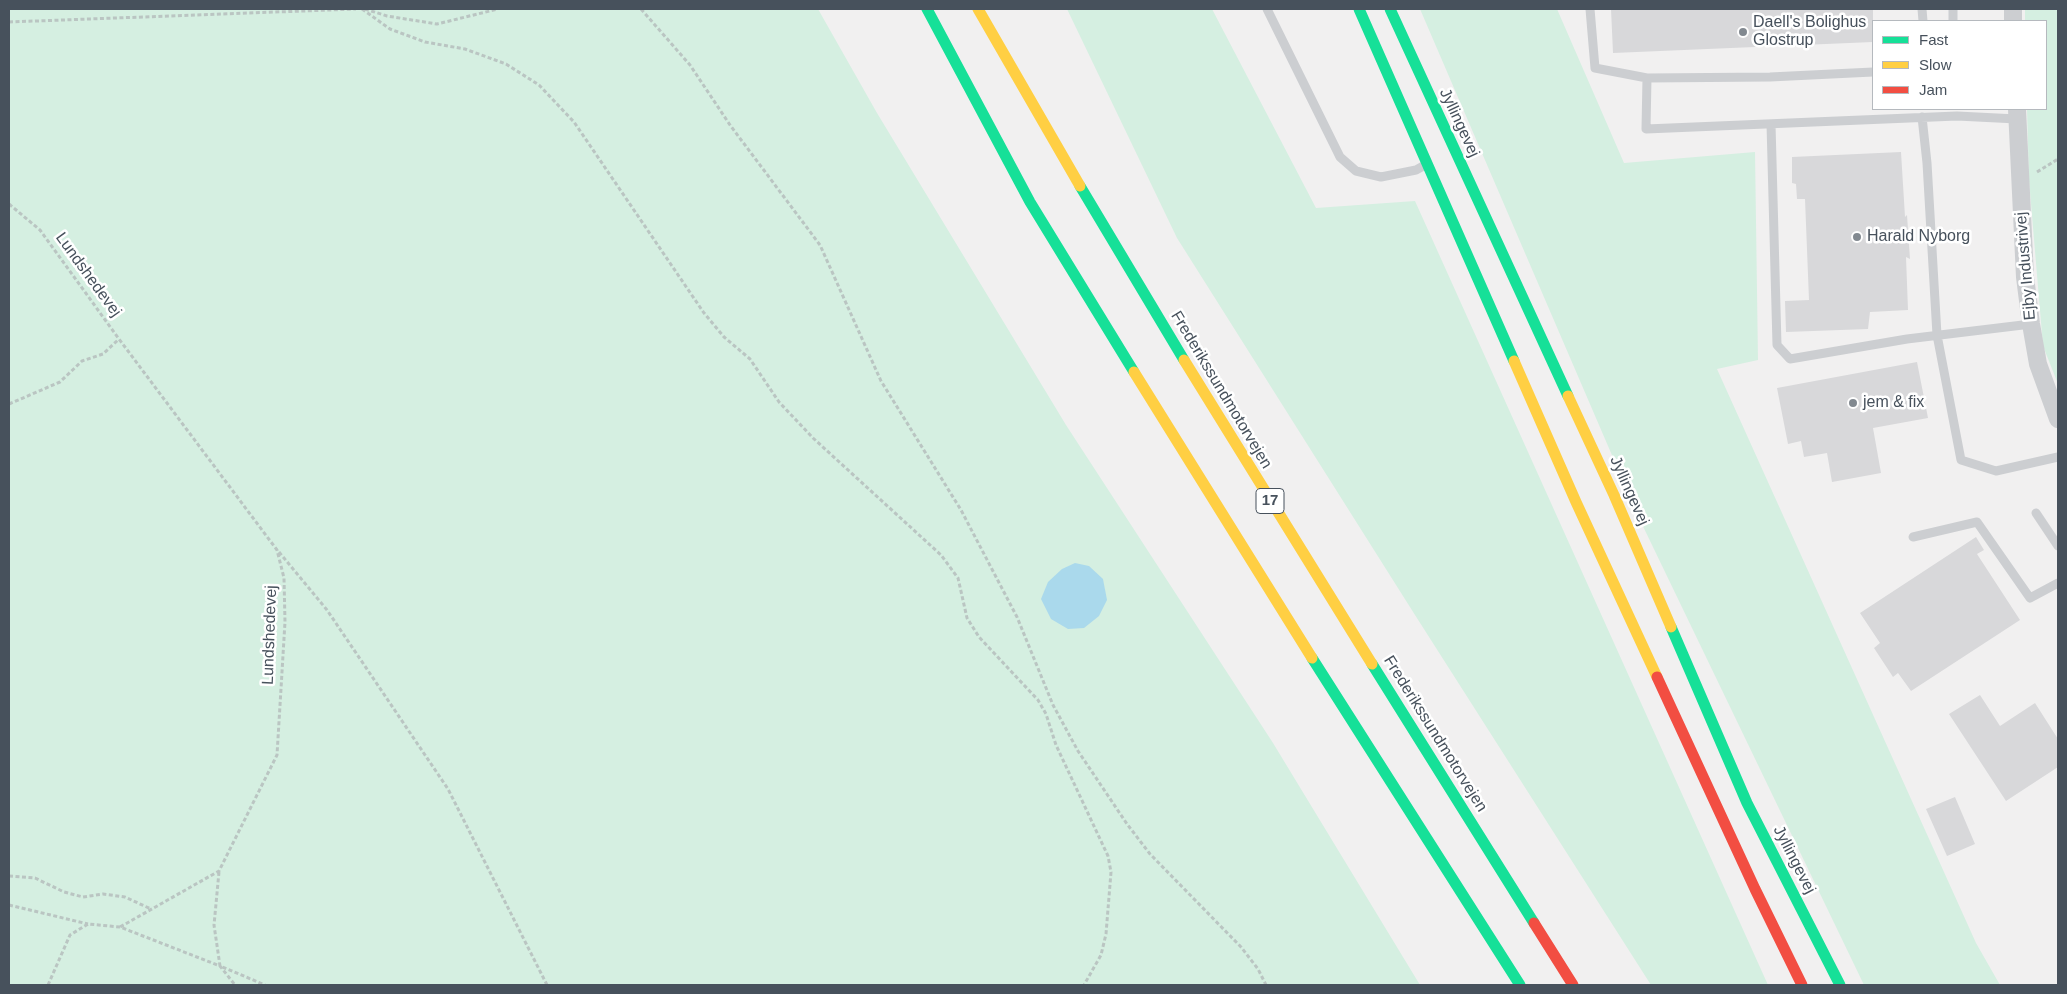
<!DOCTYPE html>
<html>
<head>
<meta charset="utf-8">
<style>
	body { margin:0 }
	#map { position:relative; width:2067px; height:994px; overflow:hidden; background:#f1f0f0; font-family:Helvetica,sans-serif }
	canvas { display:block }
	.frame { position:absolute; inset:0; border:10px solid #47515c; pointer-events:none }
	.legend { position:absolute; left:1872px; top:20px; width:175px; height:90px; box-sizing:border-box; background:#fff; border:1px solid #b5b9be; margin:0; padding:6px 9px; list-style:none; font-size:15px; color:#47515c }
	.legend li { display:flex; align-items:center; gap:10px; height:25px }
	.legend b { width:25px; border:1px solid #b5b9be }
</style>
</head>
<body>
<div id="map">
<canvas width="2067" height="994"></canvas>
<div class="frame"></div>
<ul class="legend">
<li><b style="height:6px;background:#16e098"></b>Fast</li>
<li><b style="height:6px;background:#ffcf43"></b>Slow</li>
<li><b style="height:6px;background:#f24e42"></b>Jam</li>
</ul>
</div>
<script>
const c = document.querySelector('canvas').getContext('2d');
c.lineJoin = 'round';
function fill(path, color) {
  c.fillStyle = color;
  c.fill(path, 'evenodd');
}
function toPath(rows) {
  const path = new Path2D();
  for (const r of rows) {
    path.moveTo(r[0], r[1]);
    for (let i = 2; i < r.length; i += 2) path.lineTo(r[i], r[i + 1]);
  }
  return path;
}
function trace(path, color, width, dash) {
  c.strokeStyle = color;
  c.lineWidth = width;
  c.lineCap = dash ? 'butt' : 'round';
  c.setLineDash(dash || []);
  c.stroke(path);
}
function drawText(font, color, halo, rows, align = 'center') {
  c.font = font + ' Helvetica,sans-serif';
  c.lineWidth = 5;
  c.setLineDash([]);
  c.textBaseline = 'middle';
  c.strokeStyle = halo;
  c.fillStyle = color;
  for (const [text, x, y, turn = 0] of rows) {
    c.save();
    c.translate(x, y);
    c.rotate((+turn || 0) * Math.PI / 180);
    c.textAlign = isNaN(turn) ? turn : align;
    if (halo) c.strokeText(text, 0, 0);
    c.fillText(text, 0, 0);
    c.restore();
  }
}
fill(toPath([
	[9,9,818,9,877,113,1066,425,1273,743,1420,985,9,985],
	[1067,9,1212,9,1316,208,1415,201,1768,985,1651,985,1415,615,1177,238],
	[1420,9,1557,9,1624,163,1755,152,1758,360,1717,369,1976,943,2000,985,1864,985,1639,518],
	[2025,9,2058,9,2058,384,2043,346,2029,180,2027,109,2046,109,2046,21,2025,21]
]), '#d5efe1');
fill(toPath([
	[1075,563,1089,566,1103,579,1107,600,1099,616,1084,628,1068,629,1051,619,1041,599,1048,582,1062,569]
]), '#aad9ec');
fill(toPath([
	[1611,9,1873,9,1873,42,1613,53],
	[1901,152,1905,217,1907,215,1910,259,1906,257,1908,310,1870,312,1868,329,1786,332,1785,301,1809,300,1805,199,1797,199,1796,184,1792,183,1792,157],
	[1917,362,1928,418,1873,428,1881,473,1832,482,1827,453,1804,457,1801,441,1788,444,1777,388],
	[1976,537,1984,550,1977,554,2020,620,1911,691,1898,673,1893,677,1874,648,1880,643,1860,613],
	[1980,695,2000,726,2035,703,2058,739,2058,767,2006,801,1949,714],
	[1955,797,1975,844,1947,856,1926,809]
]), '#d8d8da');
trace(toPath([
	[362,9,390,29,425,42,465,49,506,64,539,85,574,122,704,313,724,337,750,359,779,402,813,438,941,555,958,578,967,618,979,637,1038,700,1046,714,1056,745,1108,856,1111,872,1106,934,1101,955,1084,985],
	[365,9,387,16,437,24,498,9],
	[641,9,690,65,730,125,820,245,881,381,961,510,1017,617,1053,705,1078,751,1127,824,1150,854,1241,947,1258,969,1266,985],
	[9,22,356,9],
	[2037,172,2058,159],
	[9,204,40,230,119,339,277,550,284,578,285,622,277,755,219,871,120,927],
	[9,404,60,382,82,361,103,354,119,339],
	[279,552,327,610,448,789,547,985],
	[219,872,214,925,220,966,265,985],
	[9,876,35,878,64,892,83,897,103,894,125,897,151,909],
	[9,905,88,924],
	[48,985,70,935,88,924,120,927,220,966,235,985]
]), '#bac5c2', 3, [4, 2.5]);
trace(toPath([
	[1267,9,1340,157,1356,171,1381,177,1416,170,1427,164],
	[1590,9,1595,68,1647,78],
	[1922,9,1923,21],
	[1953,9,1953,21],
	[1873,72,1770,77,1647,78,1646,129,1957,116,2017,119],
	[1922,117,1927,163,1937,335,1961,460,1996,471,2058,457],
	[1771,124,1777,345,1790,359,1907,339,2031,324],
	[2036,513,2058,546],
	[1913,537,1977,522,2030,598,2058,583]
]), '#ccced1', 9);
trace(toPath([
	[2013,9,2013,21],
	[2017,109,2025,277,2031,324,2038,364,2058,419]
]), '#ccced1', 18);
trace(toPath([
	[927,9,1030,202,1134,372],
	[1359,9,1514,361],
	[1390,9,1568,396],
	[1080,186,1184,360],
	[1671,627,1747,803,1840,985],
	[1312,658,1520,985],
	[1372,664,1534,923]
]), '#16e098', 11);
trace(toPath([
	[978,9,1080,186],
	[1184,360,1372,664],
	[1514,361,1576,502,1657,677],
	[1134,372,1312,658],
	[1568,396,1614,495,1671,627]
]), '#ffcf43', 11);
trace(toPath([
	[1657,677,1755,889,1802,985],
	[1534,923,1573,985]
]), '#f24e42', 11);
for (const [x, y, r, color] of [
	[1743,32,5,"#828990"],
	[1857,237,5,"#828990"],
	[1853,403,5,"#828990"]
]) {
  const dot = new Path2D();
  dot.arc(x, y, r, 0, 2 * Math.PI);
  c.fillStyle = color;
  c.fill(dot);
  trace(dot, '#fff', 2);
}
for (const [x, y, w] of [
	[1270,501,28]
]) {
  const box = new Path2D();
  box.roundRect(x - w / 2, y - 12.5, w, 25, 4);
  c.fillStyle = '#fff';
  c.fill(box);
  trace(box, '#47515c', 1);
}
drawText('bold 15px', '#47515c', null, [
	["17",1270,501]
]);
drawText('16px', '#47515c', '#fff', [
	["Daell's Bolighus",1753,23],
	["Glostrup",1753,41],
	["Harald Nyborg",1867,237],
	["jem & fix",1863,403]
], 'left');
drawText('16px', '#47515c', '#fff', [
	["Jyllingevej",1459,123,65],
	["Ejby Industrivej",2026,266,-95],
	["Lundshedevej",88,275,54],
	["Frederikssundmotorvejen",1221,390,59],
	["Jyllingevej",1629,491,66],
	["Lundshedevej",270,635,-88],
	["Frederikssundmotorvejen",1435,734,58],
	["Jyllingevej",1794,860,63]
]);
</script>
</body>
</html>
